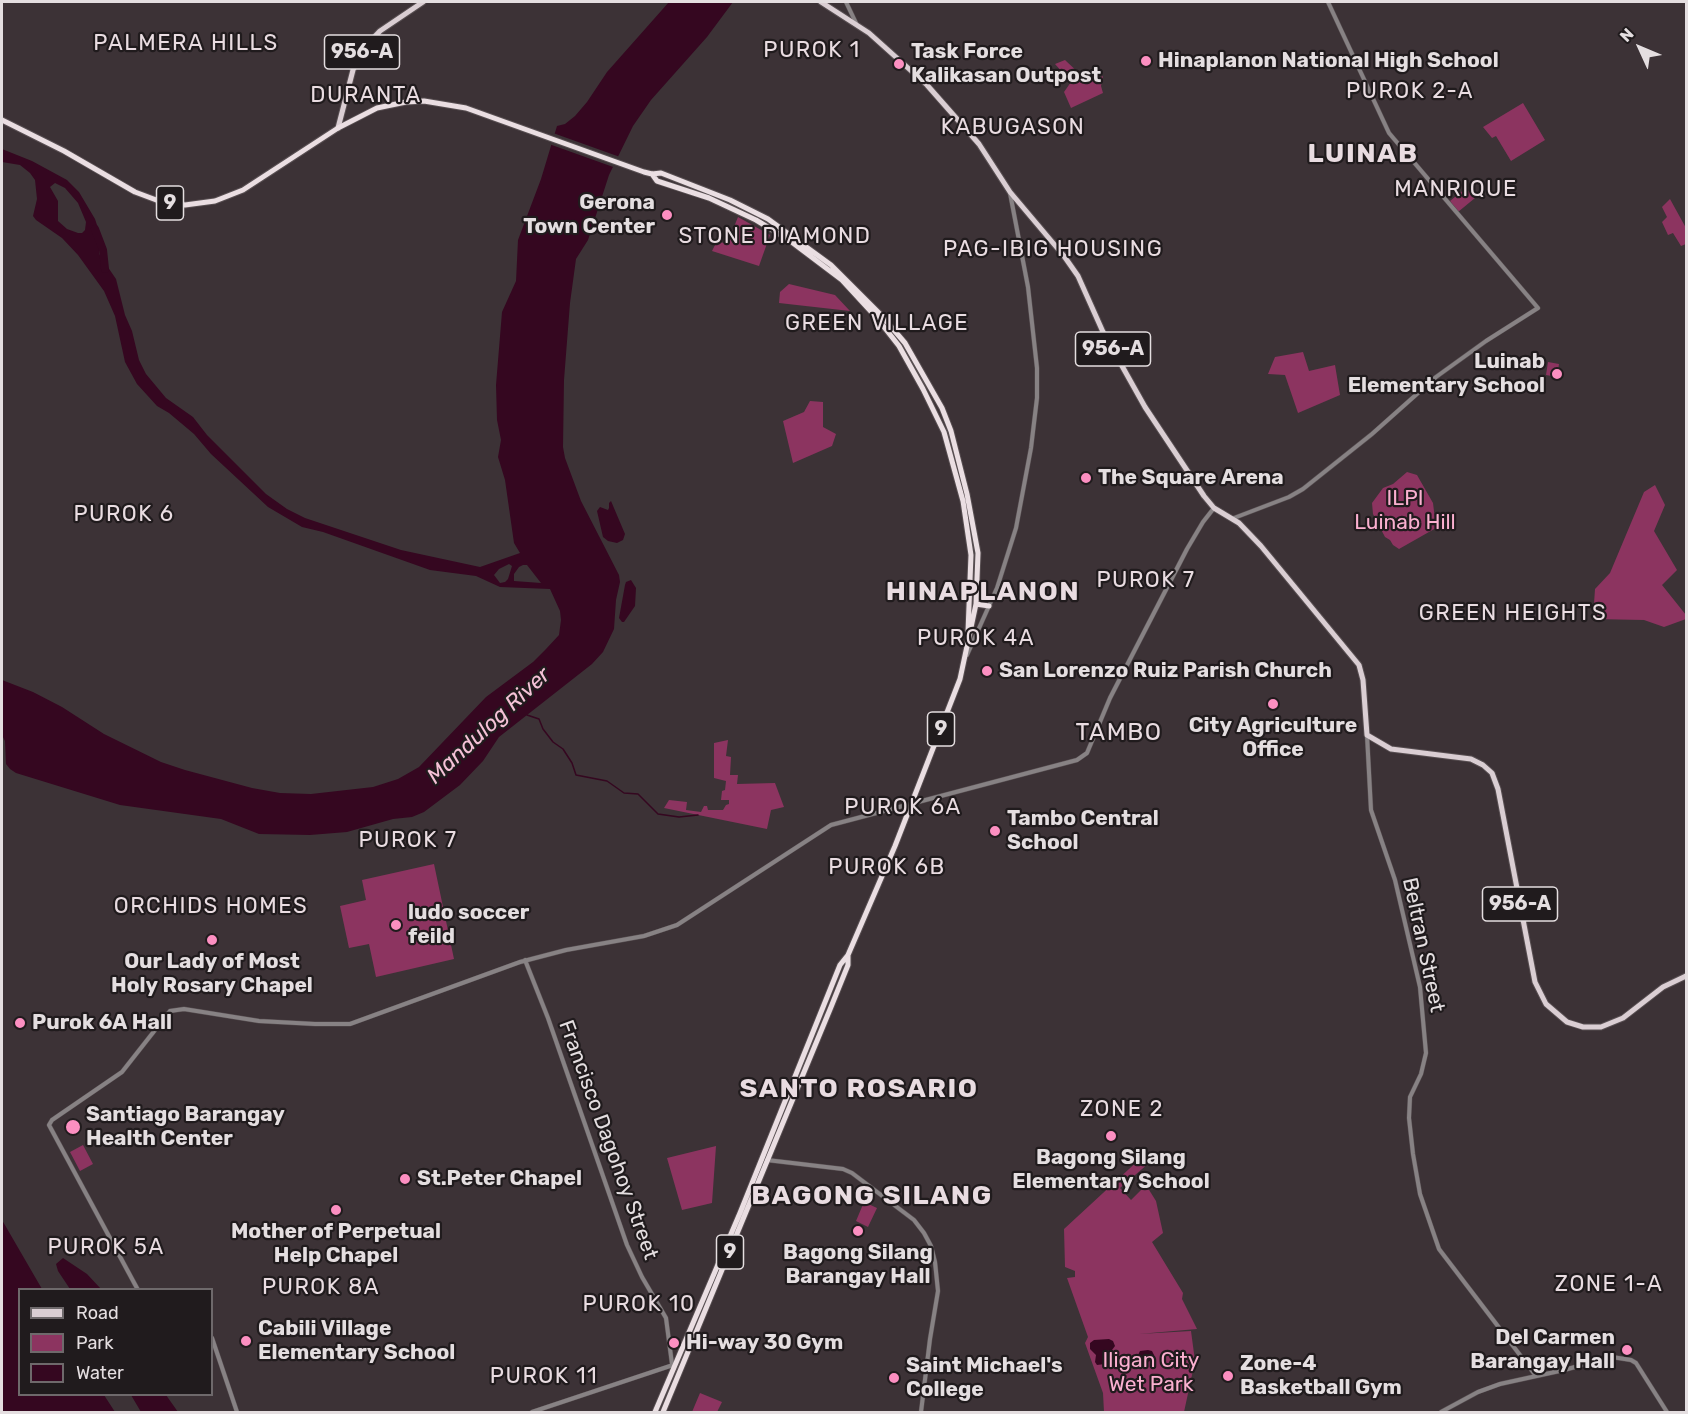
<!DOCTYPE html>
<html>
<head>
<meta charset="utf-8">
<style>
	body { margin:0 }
	#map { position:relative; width:1688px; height:1414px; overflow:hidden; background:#3c3236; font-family:Rubik,sans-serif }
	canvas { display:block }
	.frame { position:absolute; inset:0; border:3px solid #e4dee0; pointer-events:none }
	.legend { position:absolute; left:18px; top:1288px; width:195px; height:108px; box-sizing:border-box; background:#201b1d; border:2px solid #6e696b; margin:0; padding:8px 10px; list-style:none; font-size:18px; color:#e4dee0 }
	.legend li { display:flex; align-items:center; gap:12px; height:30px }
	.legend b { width:30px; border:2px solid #6e696b }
	.north { position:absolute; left:1610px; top:18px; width:60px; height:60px; -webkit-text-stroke:4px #201b1d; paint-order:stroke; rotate:314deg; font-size:16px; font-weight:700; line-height:24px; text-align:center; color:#e4dee0 }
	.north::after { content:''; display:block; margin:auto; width:21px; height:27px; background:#e4dee0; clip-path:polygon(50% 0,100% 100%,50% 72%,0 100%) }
</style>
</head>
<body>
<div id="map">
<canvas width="1688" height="1414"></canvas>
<div class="frame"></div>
<ul class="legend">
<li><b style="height:8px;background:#daced3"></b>Road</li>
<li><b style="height:16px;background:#8c3460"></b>Park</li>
<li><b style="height:16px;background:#350720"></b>Water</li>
</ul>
<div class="north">N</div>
</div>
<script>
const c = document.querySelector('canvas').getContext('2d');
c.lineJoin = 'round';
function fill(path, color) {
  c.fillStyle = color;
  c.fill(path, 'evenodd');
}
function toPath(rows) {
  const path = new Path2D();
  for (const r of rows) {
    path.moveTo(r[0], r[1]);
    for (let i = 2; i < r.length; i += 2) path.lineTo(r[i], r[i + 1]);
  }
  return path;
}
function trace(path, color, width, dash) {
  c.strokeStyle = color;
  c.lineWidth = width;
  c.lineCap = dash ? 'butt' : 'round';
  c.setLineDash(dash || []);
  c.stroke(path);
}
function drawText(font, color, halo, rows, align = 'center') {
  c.font = font + ' Rubik,sans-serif';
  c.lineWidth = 4.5;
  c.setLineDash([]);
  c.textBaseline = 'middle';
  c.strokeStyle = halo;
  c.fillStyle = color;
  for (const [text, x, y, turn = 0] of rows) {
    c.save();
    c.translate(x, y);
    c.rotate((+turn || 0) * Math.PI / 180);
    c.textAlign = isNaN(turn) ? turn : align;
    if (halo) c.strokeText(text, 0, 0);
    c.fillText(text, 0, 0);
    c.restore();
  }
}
fill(toPath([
	[1065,60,1082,76,1093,81,1103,76,1101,86,1103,93,1071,108,1064,92,1071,82,1055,64],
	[1523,103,1545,140,1511,161,1496,136,1492,138,1483,127],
	[1466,188,1475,198,1458,212,1450,201],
	[1670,199,1686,228,1686,244,1681,246,1673,233,1668,235,1662,222,1667,217,1662,207],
	[738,217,770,235,759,266,712,251,717,241,727,244],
	[789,284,835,295,850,311,779,303,780,292],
	[1303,352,1309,371,1335,365,1340,395,1298,413,1285,375,1268,374,1275,357],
	[1548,362,1559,364,1557,377,1546,375],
	[810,401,823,402,823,427,836,434,832,446,793,463,783,421,804,412],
	[1407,472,1417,475,1433,503,1436,528,1399,549,1393,545,1390,540,1385,537,1373,514,1372,503,1383,488,1393,484],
	[1655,485,1665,505,1654,531,1677,570,1662,585,1686,615,1686,619,1664,627,1644,620,1593,619,1595,589,1610,573,1644,492],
	[728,740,726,756,731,757,730,775,738,775,737,784,775,783,784,807,771,810,767,829,664,808,669,800,687,802,686,810,701,812,704,806,707,806,708,810,723,810,726,805,729,804,729,800,721,800,722,791,725,790,726,781,714,778,714,743],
	[434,864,454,959,376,977,369,944,349,948,340,906,366,900,362,880],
	[83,1145,93,1164,80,1171,70,1152],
	[716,1146,712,1203,682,1210,667,1158],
	[1142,1157,1149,1163,1120,1188,1131,1200,1146,1185,1156,1201,1163,1233,1152,1242,1183,1293,1182,1299,1197,1329,1139,1334,1191,1331,1195,1361,1184,1412,1104,1412,1103,1393,1085,1343,1088,1337,1067,1278,1075,1277,1075,1271,1065,1267,1064,1229],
	[864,1202,877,1208,868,1227,856,1221],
	[700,1393,722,1402,717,1412,692,1412]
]), '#8c3460');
fill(toPath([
	[669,2,733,2,707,37,651,100,633,126,609,175,588,240,576,259,570,303,564,380,563,447,565,458,581,501,619,575,620,582,616,600,614,629,603,652,592,664,499,737,483,761,460,785,424,812,412,817,393,819,347,832,310,835,259,834,221,819,120,805,16,773,10,769,6,764,5,741,2,735,2,680,33,692,62,707,104,734,161,762,185,770,252,788,280,793,311,794,373,787,398,779,419,767,486,697,533,662,546,649,559,635,561,620,560,611,550,589,500,587,476,576,430,570,323,532,302,527,268,507,211,454,194,434,169,413,157,406,137,384,125,362,115,316,104,291,78,255,62,238,36,220,33,216,37,199,35,180,30,173,20,165,2,162,2,149,32,161,67,180,79,192,95,219,99,231,99,254,116,279,125,315,132,331,139,360,146,374,166,398,193,417,207,435,266,494,287,509,305,518,401,550,480,567,520,553,514,543,505,480,498,457,501,440,497,420,496,385,502,312,516,281,518,240,541,179,557,126,565,124,575,116,587,102,607,72],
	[55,183,65,188,78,203,86,222,85,230,82,233,78,233,67,229,58,221,58,201,50,187],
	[509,564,512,566,508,579,505,582,500,583,494,575,499,569],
	[523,565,527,565,541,583,514,581,514,574,519,567],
	[611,501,625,534,623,540,617,543,608,541,603,537,597,511,600,507,608,510,609,508,609,503],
	[631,580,636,588,635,606,624,622,622,622,619,618,625,585,626,582],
	[2,1220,42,1289,20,1290,20,1394,104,1395,115,1412,2,1412],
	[63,1258,87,1274,101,1289,70,1289,58,1271,56,1264],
	[1109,1339,1113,1341,1115,1346,1112,1350,1103,1352,1106,1360,1105,1364,1097,1365,1095,1362,1096,1355,1090,1349,1090,1343,1094,1340],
	[1148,1350,1152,1351,1154,1355,1152,1360,1148,1362,1141,1359,1138,1355,1140,1351],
	[131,1395,166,1395,178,1412,141,1412]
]), '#350720');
fill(toPath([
	[553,133,620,157,616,168,549,144]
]), '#3c3236');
trace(toPath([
	[527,715,539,719,543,729,553,742,563,749,572,763,576,775,607,781,624,793,638,794,658,814,679,817,698,815]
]), '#350720', 1.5);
trace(toPath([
	[95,229,103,250,105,269]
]), '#350720', 8);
const tertiary = toPath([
	[846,2,856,23],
	[1234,518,1289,497,1303,489,1372,434,1436,377,1486,341,1538,308,1389,133,1328,2],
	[967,655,997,588,1016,528,1031,448,1037,398,1037,368,1028,287,1010,193],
	[1367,735,1371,810,1395,880,1420,987,1426,1053,1421,1074,1410,1097,1409,1118,1413,1154,1420,1194,1439,1249,1536,1376],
	[525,960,548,1018,627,1245,642,1277,666,1318,672,1364],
	[767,1160,843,1169,852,1173,914,1220,924,1233,931,1246,935,1262,938,1291,930,1339,921,1412],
	[138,1290,49,1125,52,1120,122,1072,170,1011,184,1009,259,1021,315,1024,350,1024,520,962,566,950,644,936,677,925,831,825,1077,760,1087,753,1110,698,1187,549,1203,522,1214,508],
	[212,1338,237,1412],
	[532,1412,673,1365],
	[1441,1412,1478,1392,1500,1384,1564,1370,1612,1357,1631,1360,1636,1363,1667,1412]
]);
const primary = toPath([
	[821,2,869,33,927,85,979,144,1010,192,1064,256,1078,276,1103,332,1145,407,1204,496,1214,508,1239,523,1261,546,1359,665,1363,680,1367,735,1391,749,1471,759,1483,765,1492,773,1498,789,1535,982,1546,1004,1567,1022,1583,1027,1601,1027,1623,1018,1663,987,1686,976],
	[338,128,353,70,364,48,380,31,423,2]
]);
const trunk = toPath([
	[2,120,64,151,135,192,159,201,185,205,215,201,243,190,338,128,377,108,406,102,424,101,466,108,644,172,652,174,661,173,730,200,768,219,831,265,881,315,905,343,942,408,951,431,967,494,978,553,976,604,960,679,895,846,848,955,840,965,740,1213,655,1412],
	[652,174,657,181,709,198,756,220,789,240,842,280,877,318,899,346,923,389,944,432,963,501,971,555,968,632],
	[976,604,989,606],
	[663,1412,831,1007,848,965,848,956]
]);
trace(tertiary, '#574e51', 5);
trace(primary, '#574e51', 7);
trace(trunk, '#574e51', 7);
trace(tertiary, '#878284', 4);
trace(primary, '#daced3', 5);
trace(trunk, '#eadee2', 5);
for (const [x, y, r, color] of [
	[1146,61,6,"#fc8fc1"],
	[899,64,6,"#fc8fc1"],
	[667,215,6,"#fc8fc1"],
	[1557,374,6,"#fc8fc1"],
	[1086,478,6,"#fc8fc1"],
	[987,671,6,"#fc8fc1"],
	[1273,704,6,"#fc8fc1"],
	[995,831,6,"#fc8fc1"],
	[396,925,6,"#fc8fc1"],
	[212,940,6,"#fc8fc1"],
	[20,1023,6,"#fc8fc1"],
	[73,1127,8,"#fc8fc1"],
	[1111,1136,6,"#fc8fc1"],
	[405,1179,6,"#fc8fc1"],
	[336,1210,6,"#fc8fc1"],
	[858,1231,6,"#fc8fc1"],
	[246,1341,6,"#fc8fc1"],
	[674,1343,6,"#fc8fc1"],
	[1627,1350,6,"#fc8fc1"],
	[1228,1376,6,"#fc8fc1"],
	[894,1378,6,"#fc8fc1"]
]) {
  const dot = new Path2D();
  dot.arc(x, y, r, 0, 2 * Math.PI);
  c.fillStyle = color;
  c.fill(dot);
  trace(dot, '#201b1d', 2);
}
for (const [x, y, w] of [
	[362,52,75],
	[170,203,27],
	[1113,349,75],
	[941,729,27],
	[1520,904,75],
	[730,1252,27]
]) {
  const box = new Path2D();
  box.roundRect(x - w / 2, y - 17, w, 34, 4.5);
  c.fillStyle = '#201b1d';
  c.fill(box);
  trace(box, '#e4dee0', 1.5);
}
drawText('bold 20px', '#e4dee0', null, [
	["956-A",362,52],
	["9",170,203],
	["956-A",1113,349],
	["9",941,729],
	["956-A",1520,904],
	["9",730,1252]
]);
drawText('bold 21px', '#e4dee0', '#201b1d', [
	["Task Force",911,52],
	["Kalikasan Outpost",911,76],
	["Hinaplanon National High School",1158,61],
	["Gerona",655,203,"right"],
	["Town Center",655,227,"right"],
	["Luinab",1545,362,"right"],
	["Elementary School",1545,386,"right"],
	["The Square Arena",1098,478],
	["San Lorenzo Ruiz Parish Church",999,671],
	["City Agriculture",1273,726,"center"],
	["Office",1273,750,"center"],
	["Tambo Central",1007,819],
	["School",1007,843],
	["ludo soccer",408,913],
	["feild",408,937],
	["Our Lady of Most",212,962,"center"],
	["Holy Rosary Chapel",212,986,"center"],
	["Purok 6A Hall",32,1023],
	["Santiago Barangay",86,1115],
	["Health Center",86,1139],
	["Bagong Silang",1111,1158,"center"],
	["Elementary School",1111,1182,"center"],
	["St.Peter Chapel",417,1179],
	["Mother of Perpetual",336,1232,"center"],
	["Help Chapel",336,1256,"center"],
	["Bagong Silang",858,1253,"center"],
	["Barangay Hall",858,1277,"center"],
	["Cabili Village",258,1329],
	["Elementary School",258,1353],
	["Del Carmen",1615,1338,"right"],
	["Barangay Hall",1615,1362,"right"],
	["Hi-way 30 Gym",686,1343],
	["Zone-4",1240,1364],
	["Basketball Gym",1240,1388],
	["Saint Michael's",906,1366],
	["College",906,1390]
], 'left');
drawText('21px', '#fbb0d0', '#201b1d', [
	["ILPI",1405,499],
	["Luinab Hill",1405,523],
	["Iligan City",1151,1361],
	["Wet Park",1151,1385]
]);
drawText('21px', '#e4dee0', '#201b1d', [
	["Beltran Street",1423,945,78],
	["Francisco Dagohoy Street",608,1140,70]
]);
c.letterSpacing = '1.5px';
drawText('22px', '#e9dce1', '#201b1d', [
	["PALMERA HILLS",186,44],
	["PUROK 1",812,51],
	["PUROK 2-A",1410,92],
	["DURANTA",366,96],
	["KABUGASON",1013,128],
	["MANRIQUE",1456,190],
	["STONE DIAMOND",775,237],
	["PAG-IBIG HOUSING",1053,250],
	["GREEN VILLAGE",877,324],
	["PUROK 6",124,515],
	["PUROK 7",1146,581],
	["GREEN HEIGHTS",1513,614],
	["PUROK 4A",976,639],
	["PUROK 6A",903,808],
	["PUROK 7",408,841],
	["PUROK 6B",887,868],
	["ORCHIDS HOMES",211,907],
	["ZONE 2",1122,1110],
	["PUROK 5A",106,1248],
	["ZONE 1-A",1609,1285],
	["PUROK 8A",321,1288],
	["PUROK 10",639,1305],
	["PUROK 11",544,1377]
]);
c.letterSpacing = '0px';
drawText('italic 22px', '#f5c2d7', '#201b1d', [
	["Mandulog River",489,726,-43]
]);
c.letterSpacing = '1.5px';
drawText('24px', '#e9dce1', '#201b1d', [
	["TAMBO",1119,733]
]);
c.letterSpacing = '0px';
c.letterSpacing = '1.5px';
drawText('bold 27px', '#e9dce1', '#201b1d', [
	["LUINAB",1363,154],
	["HINAPLANON",983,592],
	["SANTO ROSARIO",859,1089],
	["BAGONG SILANG",872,1196]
]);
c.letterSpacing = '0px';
</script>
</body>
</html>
